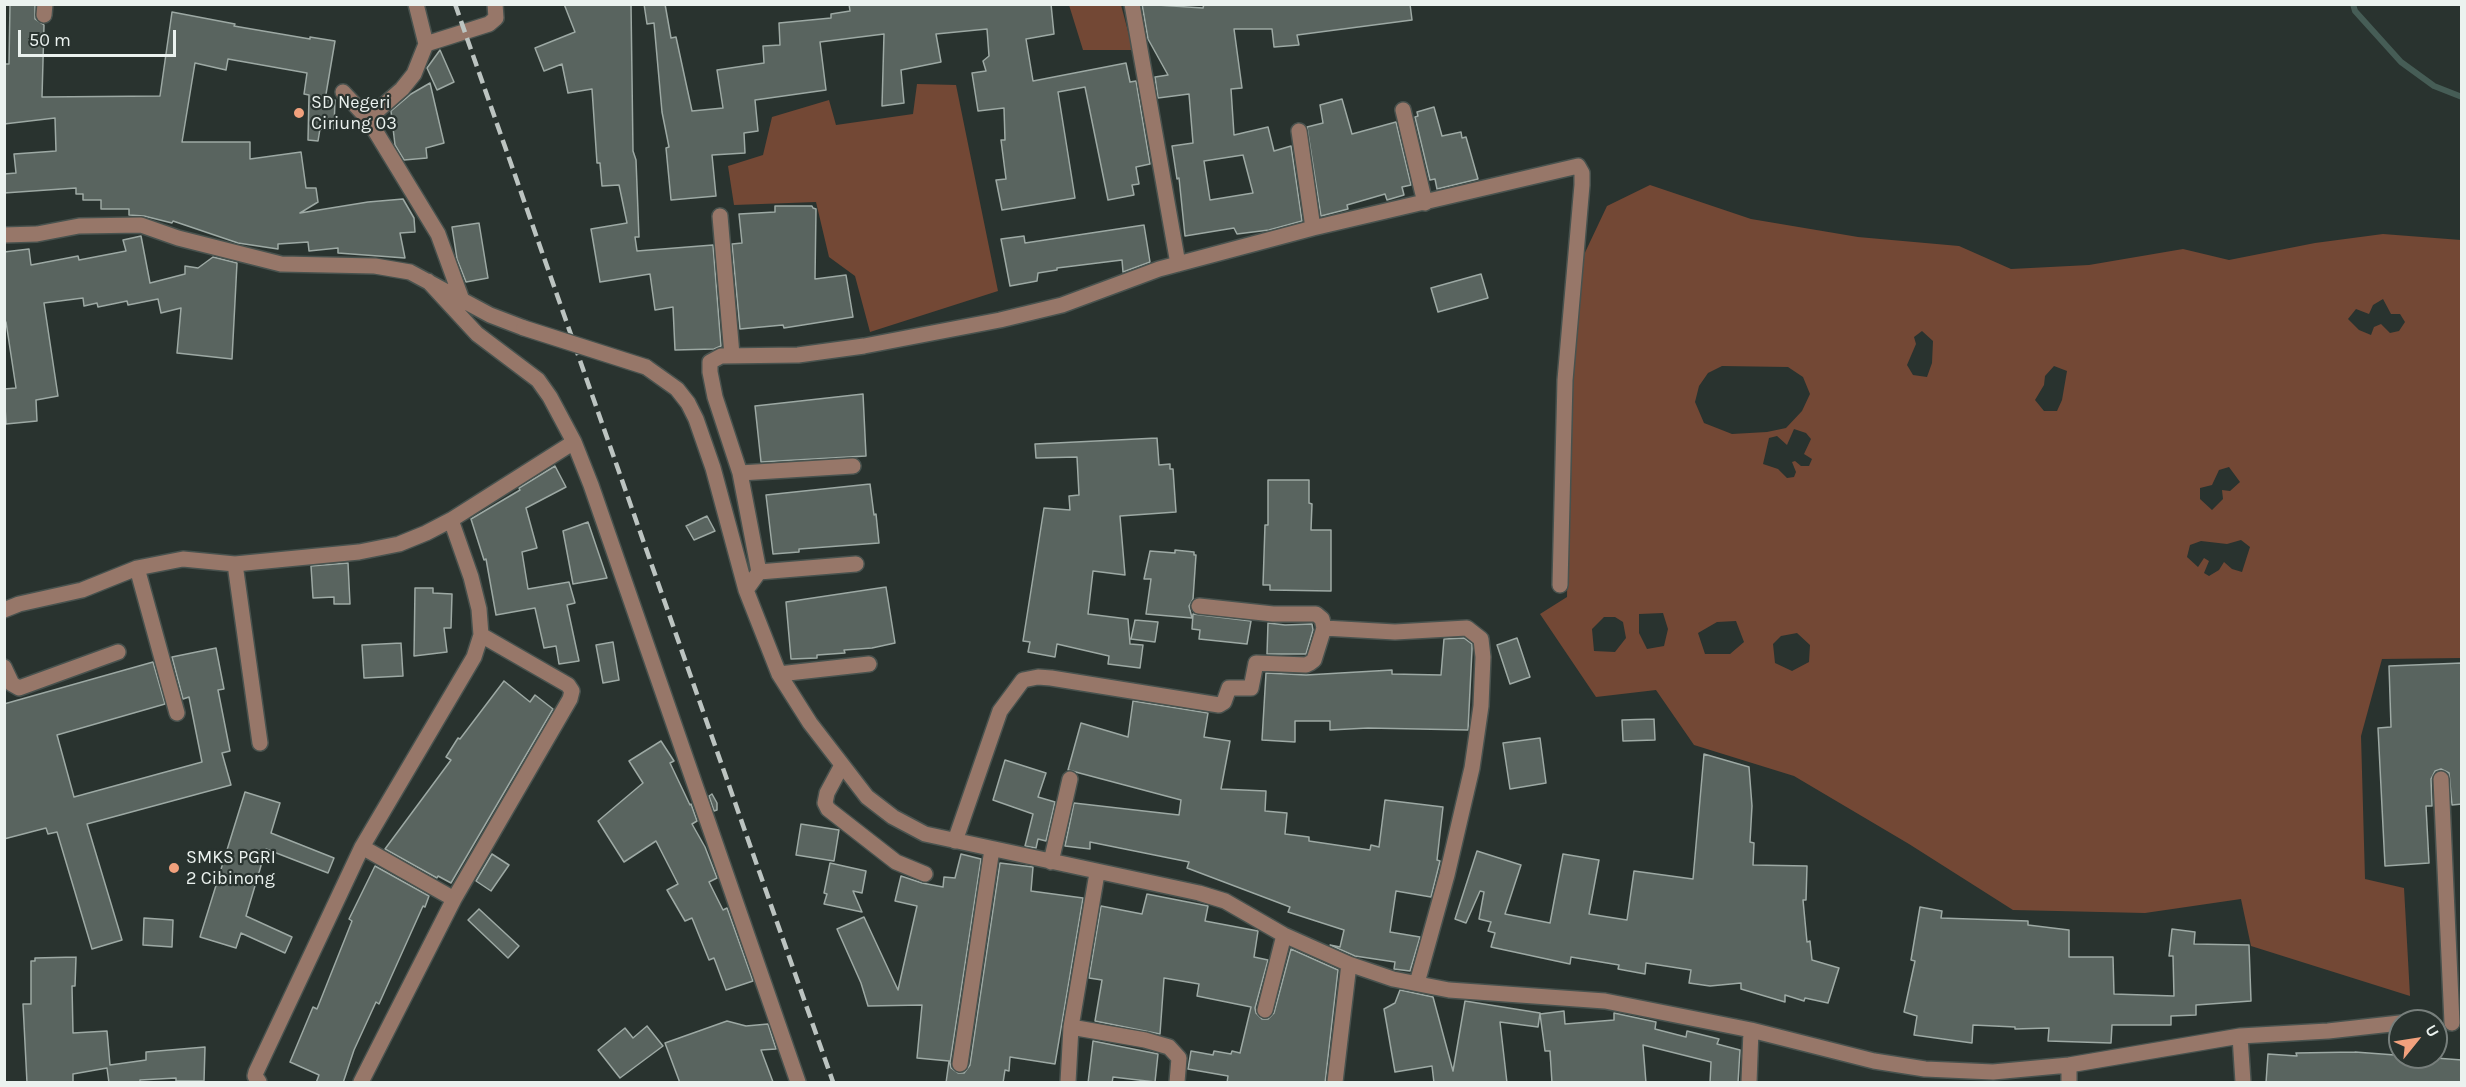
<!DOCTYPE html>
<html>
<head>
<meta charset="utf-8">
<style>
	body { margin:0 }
	#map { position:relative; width:2466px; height:1087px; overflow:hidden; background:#29332f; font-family:Karla,sans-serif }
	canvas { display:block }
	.frame { position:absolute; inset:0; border:6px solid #ebf2ef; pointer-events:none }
	.north { position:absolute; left:2388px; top:1009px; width:60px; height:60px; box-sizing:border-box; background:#29332f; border:2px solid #777f7c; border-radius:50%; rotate:60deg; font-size:16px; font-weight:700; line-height:24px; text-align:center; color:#ebf2ef }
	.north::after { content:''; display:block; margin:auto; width:21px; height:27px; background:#f1a17d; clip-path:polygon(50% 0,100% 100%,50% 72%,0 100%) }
	.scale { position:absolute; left:18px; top:30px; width:158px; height:27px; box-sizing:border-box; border:3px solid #ebf2ef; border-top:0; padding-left:8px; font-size:18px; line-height:21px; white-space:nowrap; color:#ebf2ef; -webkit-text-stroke:4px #29332f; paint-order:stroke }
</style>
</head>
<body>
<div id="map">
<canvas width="2466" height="1087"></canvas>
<div class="frame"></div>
<div class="north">U</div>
<div class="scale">50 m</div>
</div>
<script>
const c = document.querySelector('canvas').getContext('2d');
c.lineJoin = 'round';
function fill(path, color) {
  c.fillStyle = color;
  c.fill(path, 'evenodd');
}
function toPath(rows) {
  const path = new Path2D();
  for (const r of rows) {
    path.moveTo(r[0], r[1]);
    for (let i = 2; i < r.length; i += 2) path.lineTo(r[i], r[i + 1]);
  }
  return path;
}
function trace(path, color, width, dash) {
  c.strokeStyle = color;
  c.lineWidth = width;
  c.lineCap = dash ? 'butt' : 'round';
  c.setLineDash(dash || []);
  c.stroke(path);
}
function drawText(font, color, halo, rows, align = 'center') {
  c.font = font + ' Karla,sans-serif';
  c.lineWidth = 4.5;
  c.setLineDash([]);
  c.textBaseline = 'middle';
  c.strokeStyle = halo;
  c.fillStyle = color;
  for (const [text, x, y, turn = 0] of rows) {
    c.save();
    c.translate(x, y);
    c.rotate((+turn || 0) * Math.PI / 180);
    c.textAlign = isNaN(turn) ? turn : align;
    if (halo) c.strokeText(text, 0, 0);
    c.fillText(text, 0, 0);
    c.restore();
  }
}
fill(toPath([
	[1069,5,1121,5,1133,50,1083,50],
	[917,84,956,85,998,291,870,332,855,276,829,257,816,202,734,205,728,166,763,155,772,117,829,100,836,125,913,114],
	[1650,185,1751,219,1858,237,1959,246,2011,269,2089,265,2183,249,2229,260,2315,243,2383,234,2461,240,2461,658,2382,659,2361,736,2365,879,2404,888,2410,996,2251,946,2241,899,2145,913,2013,910,1909,844,1794,776,1694,745,1656,690,1596,697,1540,614,1567,597,1569,442,1581,261,1607,206],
	[2383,299,2391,314,2400,314,2405,322,2399,331,2390,333,2381,324,2374,327,2371,335,2359,330,2348,319,2356,309,2369,314,2373,305],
	[1922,331,1933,341,1932,363,1927,377,1913,375,1907,365,1916,344,1914,337],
	[1722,366,1788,367,1803,377,1810,394,1802,411,1786,428,1767,432,1732,434,1704,423,1695,402,1699,386,1708,373],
	[2054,366,2067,371,2062,400,2057,411,2044,411,2035,400,2044,385,2045,376],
	[1794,429,1806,433,1811,439,1804,454,1812,459,1809,466,1801,466,1795,461,1792,462,1796,472,1794,477,1787,478,1778,469,1763,464,1769,438,1777,436,1787,445],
	[2229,467,2240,482,2230,491,2222,490,2223,499,2212,510,2200,499,2200,488,2212,485,2219,470],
	[2241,540,2250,547,2242,572,2232,569,2224,562,2219,570,2209,576,2204,573,2209,561,2204,558,2198,567,2187,557,2190,545,2201,541,2227,544],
	[1663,613,1668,629,1664,646,1647,649,1639,633,1639,614],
	[1604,617,1615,617,1623,622,1626,638,1615,652,1594,651,1592,629],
	[1736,621,1744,642,1730,654,1705,654,1698,633,1717,622],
	[1797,633,1810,645,1809,662,1792,671,1775,663,1773,644,1781,636]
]), '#734835');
trace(toPath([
	[2353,4,2355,11,2401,62,2434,86,2462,97]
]), '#465d56', 6);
const building = toPath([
	[10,4,35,4,35,19,44,25,42,97,160,96,172,12,235,24,234,26,310,39,310,37,335,41,325,100,335,100,334,129,320,129,318,141,308,140,309,95,304,94,307,73,228,59,226,70,195,63,182,142,250,142,250,159,301,152,306,188,316,188,318,202,300,213,368,202,403,199,414,218,415,232,400,233,405,258,338,253,338,248,309,251,308,242,278,244,278,249,238,243,173,221,172,223,144,216,129,215,129,209,101,209,101,200,83,200,83,194,76,194,76,188,4,193,4,174,16,173,14,154,56,151,55,118,4,124,4,64,9,64,10,4],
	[564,4,631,4,633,151,636,160,639,237,635,237,637,251,713,245,721,346,714,349,675,350,673,307,655,310,650,274,600,282,591,229,627,223,619,185,602,186,600,163,597,163,592,89,568,93,562,64,544,71,535,48,575,32,564,4],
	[644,4,665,4,671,38,676,37,692,111,723,108,717,70,764,63,763,46,780,45,779,23,831,18,831,14,850,11,849,4,1051,4,1054,34,1026,39,1033,81,1126,63,1130,82,1136,81,1150,164,1136,167,1139,184,1132,185,1134,195,1108,200,1085,87,1058,92,1075,198,1002,210,996,180,1006,179,1001,140,1005,140,1004,108,978,111,972,73,986,71,983,61,989,56,987,29,936,34,941,62,901,70,904,103,882,106,884,34,820,42,826,90,755,100,758,131,744,133,745,153,712,155,716,196,671,200,666,148,669,147,662,112,654,23,647,24,644,4],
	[1142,4,1203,8,1204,4,1410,4,1412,20,1297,35,1299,45,1274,47,1272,29,1234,29,1242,88,1231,89,1234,135,1268,127,1274,151,1291,146,1302,221,1269,230,1237,234,1234,228,1185,236,1179,178,1177,179,1172,146,1193,143,1189,94,1158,98,1155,77,1168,75,1148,39,1142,4],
	[1243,155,1253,193,1210,200,1204,161,1243,155],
	[440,50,454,82,437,90,427,68,440,50],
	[430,83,444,143,426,148,427,158,404,160,395,145,391,111,411,94,430,83],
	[1342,99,1352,134,1396,122,1411,185,1402,187,1404,195,1387,200,1385,194,1347,205,1348,209,1321,216,1307,127,1323,123,1320,105,1342,99],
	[1434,107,1442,136,1461,132,1462,138,1466,137,1478,179,1437,189,1435,179,1430,180,1415,117,1418,116,1417,112,1434,107],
	[775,206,812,206,813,208,816,209,815,279,846,275,853,317,784,328,783,325,740,329,732,244,742,243,739,214,775,212,775,206],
	[479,223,488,278,466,282,457,259,452,227,479,223],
	[1144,225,1150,262,1123,272,1122,260,1057,268,1057,270,1038,273,1037,281,1010,286,1001,239,1024,236,1025,243,1144,225],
	[141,236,150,283,185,274,185,266,198,268,213,257,237,263,232,359,177,353,181,308,161,313,158,299,128,305,127,301,98,307,97,303,84,306,83,298,44,303,58,396,36,400,37,421,6,424,4,389,16,388,6,322,4,322,4,252,29,249,31,265,78,256,79,260,126,251,123,240,141,236],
	[1481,274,1488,298,1438,312,1431,288,1481,274],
	[863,394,866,456,761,462,755,406,863,394],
	[1157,438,1159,465,1170,464,1170,469,1173,469,1176,512,1120,516,1125,575,1093,571,1088,614,1128,619,1130,644,1143,645,1140,668,1108,664,1109,656,1057,644,1055,657,1028,652,1030,642,1023,641,1044,508,1070,510,1069,496,1079,495,1077,457,1036,458,1035,444,1157,438],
	[555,466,566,487,526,508,537,548,522,552,528,589,569,582,575,603,567,605,579,661,559,664,556,646,544,648,535,608,496,615,486,559,484,560,471,519,520,490,519,488,555,466],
	[1268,480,1309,480,1309,503,1312,504,1311,530,1331,530,1331,591,1270,590,1270,585,1263,585,1265,525,1268,525,1268,480],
	[870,484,874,515,876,514,879,543,799,549,799,552,773,554,766,495,870,484],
	[707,516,715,531,694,540,686,526,707,516],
	[588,522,607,578,573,584,563,531,588,522],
	[1175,550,1194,552,1194,555,1196,555,1193,599,1189,606,1192,618,1146,614,1151,579,1144,579,1150,551,1175,553,1175,550],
	[348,563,350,604,334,604,334,597,313,598,311,566,348,563],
	[886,587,895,643,872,648,844,650,845,653,817,655,817,658,791,659,786,602,886,587],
	[415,588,433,588,433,593,452,594,451,628,444,628,447,652,414,656,415,588],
	[1193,614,1251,621,1247,644,1199,639,1200,630,1192,629,1193,614],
	[1135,620,1158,622,1155,642,1131,639,1135,620],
	[1268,623,1285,625,1312,624,1313,630,1306,654,1267,654,1268,623],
	[1464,638,1472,644,1472,650,1468,730,1368,728,1330,730,1330,721,1295,721,1295,742,1262,740,1266,673,1306,675,1392,670,1392,674,1441,675,1444,639,1464,638],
	[1517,638,1530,677,1510,684,1497,645,1517,638],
	[613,642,619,680,603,683,596,645,613,642],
	[401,643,403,676,364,678,362,645,401,643],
	[216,648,224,689,218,690,230,751,222,753,231,785,87,824,122,940,92,949,57,832,48,834,46,828,4,839,4,704,153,662,165,704,57,735,74,797,202,762,189,697,183,699,172,657,216,648],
	[2462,663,2462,804,2452,805,2449,773,2441,769,2435,771,2431,779,2432,806,2426,806,2429,863,2385,866,2378,728,2391,727,2389,666,2462,663],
	[504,681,530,702,535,695,553,709,451,883,438,876,437,878,385,849,451,760,446,757,458,738,460,739,504,681],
	[1133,701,1208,713,1204,737,1230,741,1221,789,1266,791,1265,811,1287,813,1285,834,1309,837,1309,841,1370,850,1371,845,1379,847,1385,800,1443,807,1437,860,1440,861,1431,897,1396,891,1390,932,1420,937,1410,971,1394,969,1395,962,1355,956,1330,945,1340,947,1344,930,1288,912,1290,907,1187,868,1189,862,1090,842,1090,849,1065,846,1074,803,1179,815,1181,800,1068,770,1081,723,1128,737,1133,701],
	[1654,719,1655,740,1623,741,1622,720,1654,719],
	[1540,738,1546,783,1510,789,1503,743,1540,738],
	[661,741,674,761,670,763,690,805,691,804,697,821,692,824,705,847,717,878,709,882,723,910,727,908,753,981,726,990,714,958,709,960,692,918,685,921,667,890,678,884,656,841,624,862,598,821,643,783,629,761,661,741],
	[1704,754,1749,767,1752,806,1750,842,1754,843,1753,865,1807,866,1806,900,1803,900,1807,942,1810,941,1812,960,1839,968,1828,1003,1805,998,1804,1001,1785,995,1785,1002,1741,989,1741,983,1710,986,1689,983,1691,970,1646,963,1645,974,1618,969,1619,965,1571,957,1570,964,1491,947,1495,933,1488,931,1491,922,1479,919,1484,892,1480,891,1466,923,1455,919,1477,851,1521,865,1505,914,1550,923,1563,854,1599,860,1589,914,1627,920,1634,871,1693,879,1704,754],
	[1005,760,1046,773,1038,797,1055,802,1046,841,1038,839,1036,848,1025,846,1033,814,993,800,1005,760],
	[245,792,280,803,271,833,334,858,328,873,266,849,246,916,292,937,285,953,241,933,236,948,200,937,245,792],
	[712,794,717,803,717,810,714,811,709,796,712,794],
	[801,824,839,830,834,861,796,855,801,824],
	[492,854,509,865,491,891,476,881,492,854],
	[961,854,981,859,950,1063,951,1068,958,1073,964,1073,970,1065,1000,863,1033,867,1031,891,1083,898,1055,1064,1010,1057,1009,1071,1005,1070,1003,1083,946,1083,949,1061,917,1058,922,1005,868,1006,861,983,837,929,864,917,898,990,917,906,895,901,901,876,922,883,943,887,944,877,955,878,961,854],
	[830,863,866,871,862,893,853,891,862,912,824,904,827,894,824,893,830,863],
	[375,866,429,896,425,907,423,906,379,1004,376,1002,354,1050,343,1083,316,1083,319,1075,290,1062,313,1007,317,1009,352,921,349,919,375,866],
	[1147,894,1208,906,1205,921,1258,931,1254,957,1268,960,1255,1008,1256,1013,1262,1019,1268,1019,1274,1013,1291,949,1338,970,1325,1083,1227,1083,1228,1076,1188,1069,1191,1051,1213,1055,1214,1051,1231,1054,1232,1051,1240,1053,1251,1007,1197,996,1199,984,1164,978,1160,1034,1095,1021,1102,980,1089,978,1101,906,1142,914,1147,894],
	[1920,907,1942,911,1941,918,2028,921,2028,925,2069,930,2069,957,2113,957,2114,994,2174,996,2173,956,2169,956,2172,929,2195,932,2194,944,2249,945,2251,1001,2196,1005,2196,1015,2171,1016,2171,1025,2112,1025,2111,1043,2048,1041,2049,1028,2015,1029,2015,1027,1973,1025,1972,1043,1914,1035,1917,1016,1904,1012,1915,961,1911,960,1920,907],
	[479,909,519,946,508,958,468,920,479,909],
	[144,918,173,920,172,947,143,945,144,918],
	[76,957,75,986,72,986,73,1033,107,1031,110,1065,146,1060,146,1052,205,1047,204,1081,176,1081,176,1078,140,1080,140,1083,109,1083,107,1068,73,1074,73,1083,27,1083,23,1004,31,1004,31,961,35,961,35,958,76,957],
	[1400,990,1433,997,1453,1071,1465,1001,1540,1013,1538,1027,1500,1022,1507,1083,1434,1083,1432,1066,1395,1072,1384,1009,1395,1003,1400,990],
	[1564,1011,1565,1024,1614,1020,1614,1013,1656,1022,1655,1029,1686,1037,1687,1031,1719,1039,1717,1044,1740,1050,1738,1083,1710,1083,1711,1062,1643,1045,1646,1083,1552,1083,1550,1051,1545,1051,1540,1014,1564,1011],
	[727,1021,746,1026,768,1024,776,1049,761,1050,773,1082,680,1083,665,1043,727,1021],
	[647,1026,663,1046,620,1078,598,1050,625,1028,633,1038,647,1026],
	[1093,1041,1158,1054,1155,1082,1113,1077,1112,1083,1088,1083,1093,1041],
	[2355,1052,2462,1060,2462,1083,2266,1083,2268,1054,2297,1056,2296,1053,2355,1052]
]);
fill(building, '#59645f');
trace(building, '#9da9a4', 1.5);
const minor = toPath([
	[1132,4,1178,264],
	[44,15,45,4],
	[426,44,489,24,496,18,495,4],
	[343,92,368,119,438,234,462,300],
	[1403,110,1425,203],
	[368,119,402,89,414,74,426,44,416,4],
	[1299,131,1313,228],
	[720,216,732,355],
	[4,235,37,234,79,226,141,225,178,238,281,264,375,266,410,272,490,315,524,328],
	[428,281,477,334,538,380,550,397,574,442,591,485,798,1082],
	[646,367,677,389,688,403,696,419,713,468,746,590,779,674,810,723,867,797,893,817,925,834,1199,893,1225,901,1284,935,1349,964,1393,979,1449,990,1605,1001,1751,1030,1874,1061,1925,1069,1993,1072,2069,1065,2240,1036,2328,1031,2400,1023],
	[740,473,853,466],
	[235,564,260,743],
	[137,568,177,713],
	[759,572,856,564],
	[746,590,759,572,740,473,715,397,710,372,710,362,721,356,798,355,864,346,1000,320,1062,305,1159,269,1313,228,1578,166,1582,173,1582,185,1565,380,1560,585],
	[4,610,19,604,82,590,137,568,183,559,235,564,359,552,399,544,426,533,451,520,574,442],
	[1324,628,1395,632,1467,628,1481,639,1483,657,1481,706,1472,768,1447,875,1417,983],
	[4,667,12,684,19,688,118,652],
	[779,674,869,664],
	[842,765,827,793,825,803,828,809,896,862,925,874],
	[2441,779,2452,1023],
	[955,841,1000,711,1023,680,1038,677,1051,678,1219,705,1224,702,1229,688,1251,688,1256,663,1306,665,1310,663,1314,660,1324,628,1322,619,1316,614,1273,614,1199,606],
	[362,847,454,899],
	[1051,862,1070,779],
	[1265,1010,1284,935],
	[1071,1027,1145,1040,1169,1047,1179,1058,1177,1082],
	[2240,1036,2243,1082],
	[960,1064,992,849],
	[2069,1065,2069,1082],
	[259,1082,255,1076,256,1072,362,847,474,657,481,635,479,609,471,577,451,520],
	[361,1082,454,899,570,699,572,691,568,685,481,635],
	[1068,1082,1071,1027,1097,873],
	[1335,1082,1349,964],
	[1749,1082,1751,1030]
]);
trace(minor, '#48524e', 18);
trace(minor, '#977769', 15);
trace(toPath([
	[455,4,833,1082]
]), '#bcc4c1', 4.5, [12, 6]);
const minorBridge = toPath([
	[524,328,646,367]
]);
trace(minorBridge, '#48524e', 18, []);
trace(minorBridge, '#977769', 15);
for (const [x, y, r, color] of [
	[299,113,6,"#f1a17d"],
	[174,868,6,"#f1a17d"]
]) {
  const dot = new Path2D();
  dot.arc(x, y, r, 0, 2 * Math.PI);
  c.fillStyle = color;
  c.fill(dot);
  trace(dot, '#29332f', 2);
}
drawText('18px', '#ebf2ef', '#29332f', [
	["SD Negeri",311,103],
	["Ciriung 03",311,124],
	["SMKS PGRI",186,858],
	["2 Cibinong",186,879]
], 'left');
</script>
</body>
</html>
